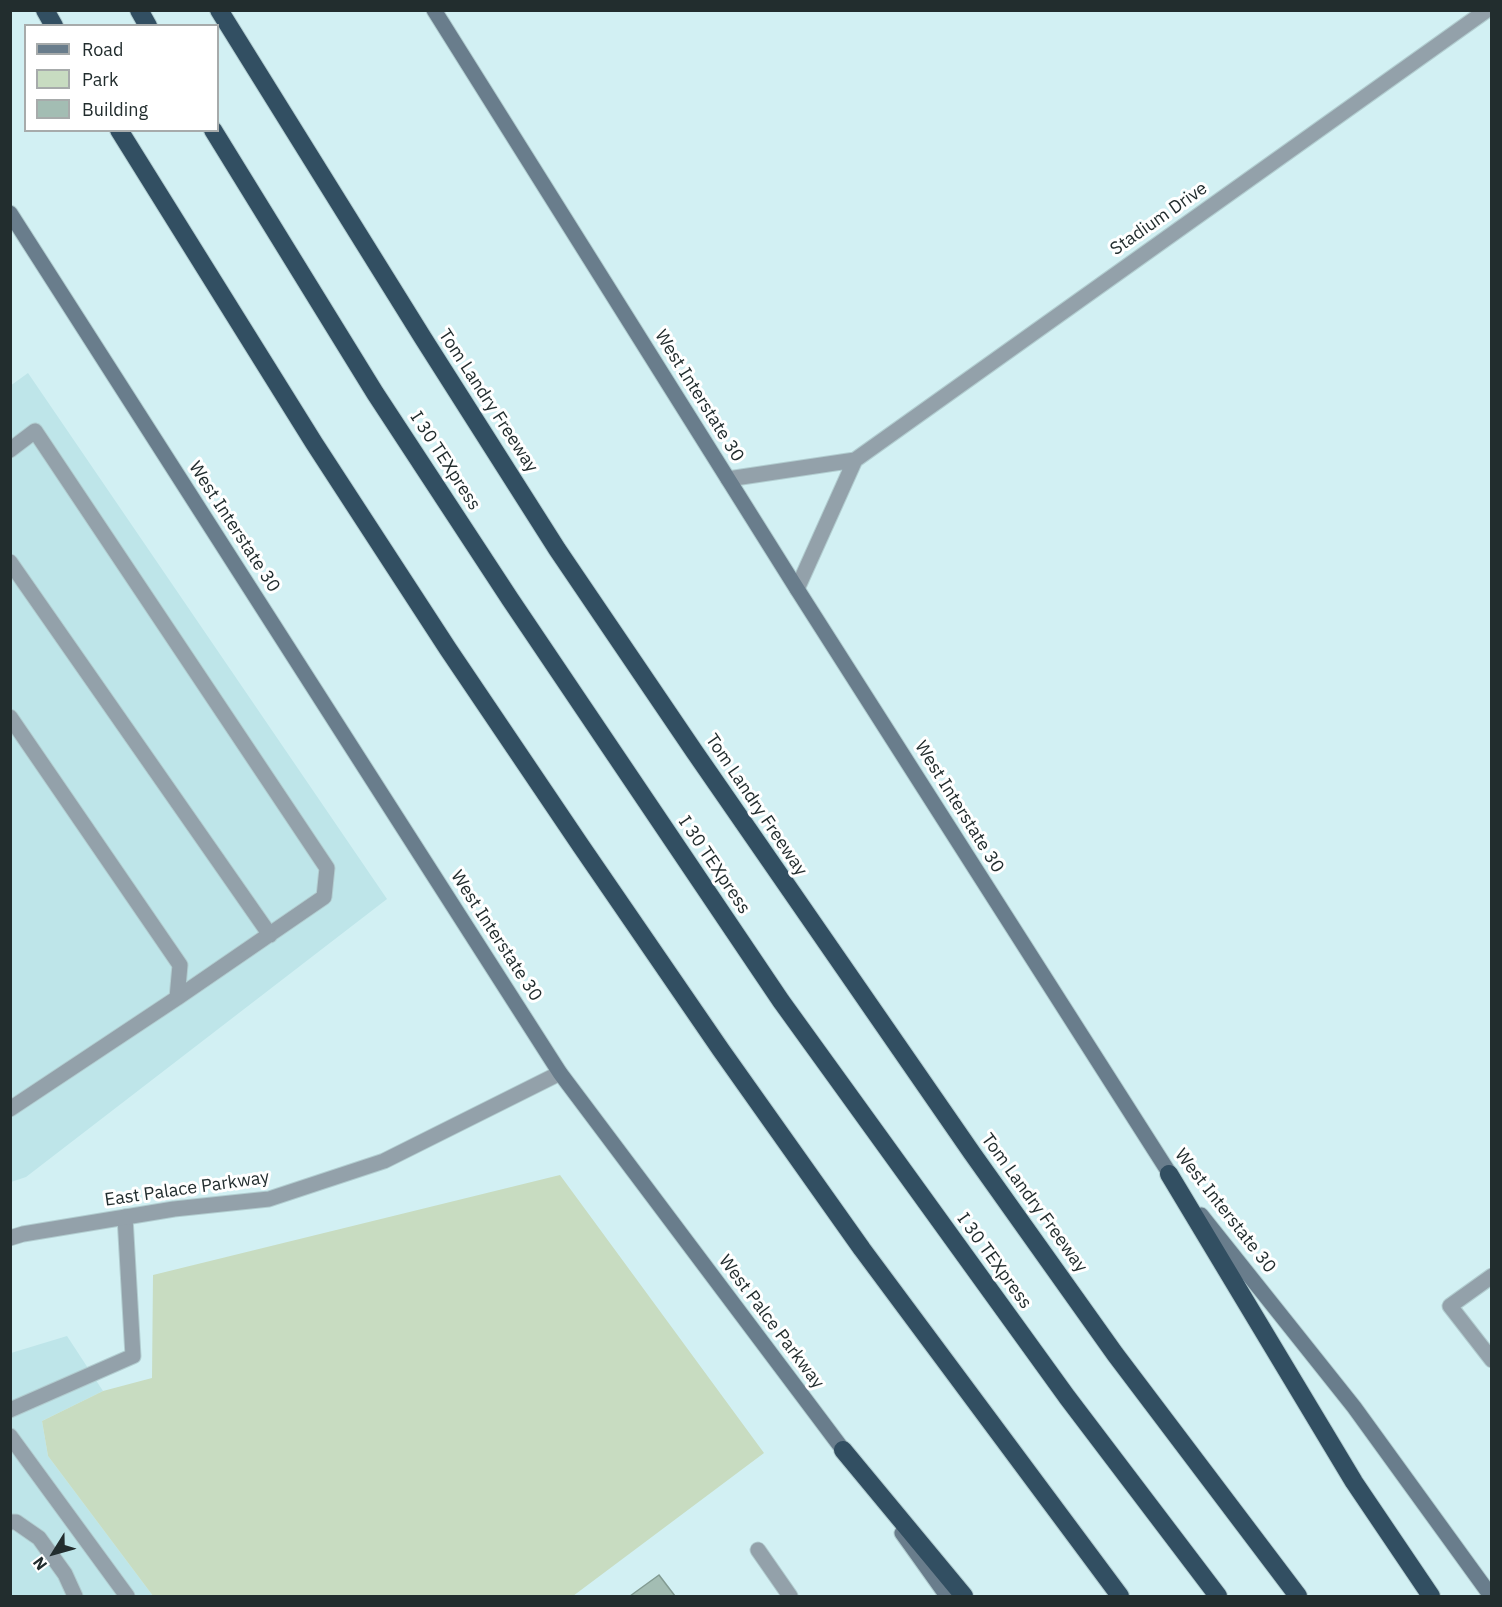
<!DOCTYPE html>
<html>
<head>
<meta charset="utf-8">
<style>
	body { margin:0 }
	#map { position:relative; width:1502px; height:1607px; overflow:hidden; background:#d2f0f3; font-family:"IBM Plex Sans",sans-serif }
	canvas { display:block }
	.frame { position:absolute; inset:0; border:12px solid #222d2e; pointer-events:none }
	.legend { position:absolute; left:24px; top:24px; width:195px; height:108px; box-sizing:border-box; background:#fff; border:2px solid #a7abab; margin:0; padding:8px 10px; list-style:none; font-size:18px; color:#222d2e }
	.legend li { display:flex; align-items:center; gap:12px; height:30px }
	.legend b { width:30px; border:2px solid #a7abab }
	.north { position:absolute; left:24px; top:1523px; width:60px; height:60px; -webkit-text-stroke:4px #fff; paint-order:stroke; rotate:233deg; font-size:16px; font-weight:700; line-height:24px; text-align:center; color:#222d2e }
	.north::after { content:''; display:block; margin:auto; width:21px; height:27px; background:#222d2e; clip-path:polygon(50% 0,100% 100%,50% 72%,0 100%) }
</style>
</head>
<body>
<div id="map">
<canvas width="1502" height="1607"></canvas>
<div class="frame"></div>
<ul class="legend">
<li><b style="height:8px;background:#697d8c"></b>Road</li>
<li><b style="height:16px;background:#c8dcc1"></b>Park</li>
<li><b style="height:16px;background:#a3bdb3"></b>Building</li>
</ul>
<div class="north">N</div>
</div>
<script>
const c = document.querySelector('canvas').getContext('2d');
c.lineJoin = 'round';
function fill(path, color) {
  c.fillStyle = color;
  c.fill(path, 'evenodd');
}
function toPath(rows) {
  const path = new Path2D();
  for (const r of rows) {
    path.moveTo(r[0], r[1]);
    for (let i = 2; i < r.length; i += 2) path.lineTo(r[i], r[i + 1]);
  }
  return path;
}
function trace(path, color, width, dash) {
  c.strokeStyle = color;
  c.lineWidth = width;
  c.lineCap = dash ? 'butt' : 'round';
  c.setLineDash(dash || []);
  c.stroke(path);
}
function drawText(font, color, halo, rows, align = 'center') {
  c.font = font + ' "IBM Plex Sans",sans-serif';
  c.lineWidth = 6;
  c.setLineDash([]);
  c.textBaseline = 'middle';
  c.strokeStyle = halo;
  c.fillStyle = color;
  for (const [text, x, y, turn = 0] of rows) {
    c.save();
    c.translate(x, y);
    c.rotate((+turn || 0) * Math.PI / 180);
    c.textAlign = isNaN(turn) ? turn : align;
    if (halo) c.strokeText(text, 0, 0);
    c.fillText(text, 0, 0);
    c.restore();
  }
}
fill(toPath([
	[28,373,387,899,26,1177,11,1182,10,386],
	[67,1336,103,1391,42,1421,48,1456,153,1596,11,1596,11,1353]
]), '#bee5e9');
fill(toPath([
	[560,1175,764,1453,573,1596,153,1596,48,1456,42,1421,103,1391,152,1378,153,1275]
]), '#c8dcc1');
const building = toPath([
	[659,1575,675,1596,630,1596,659,1575]
]);
fill(building, '#a3bdb3');
trace(building, '#829b92', 1.5);
const service = toPath([
	[10,450,35,431,327,868,324,897,177,998],
	[10,562,270,935],
	[10,717,180,965,177,998,10,1109],
	[1492,1276,1450,1306,1492,1360],
	[10,1410,133,1356,125,1217],
	[10,1436,127,1596],
	[10,1522,16,1522,39,1538,65,1574,75,1596]
]);
const minor = toPath([
	[855,460,1487,10],
	[728,479,855,460,797,589],
	[10,1238,23,1234,174,1209,269,1199,384,1161,560,1073],
	[758,1550,790,1596]
]);
const secondary = toPath([
	[434,10,797,589,1175,1182],
	[10,213,560,1073,850,1459],
	[1201,1215,1354,1407,1491,1596],
	[902,1533,947,1596]
]);
const motorway = toPath([
	[45,10,54,26],
	[139,10,148,26],
	[219,10,423,338,557,549,694,751,972,1153,1115,1354,1298,1596],
	[119,130,314,443,448,649,581,846,721,1050,862,1249,1120,1596],
	[213,130,375,393,510,599,781,1001,1067,1397,1218,1596],
	[1169,1174,1354,1482,1431,1596],
	[843,1450,964,1596]
]);
trace(service, '#b2cdd0', 17);
trace(minor, '#b2cdd0', 17);
trace(secondary, '#b2cdd0', 17);
trace(motorway, '#b2cdd0', 20);
trace(service, '#93a1aa', 15);
trace(minor, '#93a1aa', 15);
trace(secondary, '#697d8c', 15);
trace(motorway, '#324f62', 18);
drawText('18px', '#222d2e', '#fff', [
	["Stadium Drive",1159,219,-35],
	["West Interstate 30",699,396,58],
	["Tom Landry Freeway",488,401,57],
	["I 30 TEXpress",445,461,57],
	["West Interstate 30",234,527,57],
	["Tom Landry Freeway",756,805,56],
	["West Interstate 30",959,807,58],
	["I 30 TEXpress",714,865,56],
	["West Interstate 30",496,936,57],
	["East Palace Parkway",187,1189,-8],
	["Tom Landry Freeway",1034,1203,54],
	["West Interstate 30",1225,1211,52],
	["I 30 TEXpress",994,1261,54],
	["West Palce Parkway",771,1322,53]
]);
</script>
</body>
</html>
